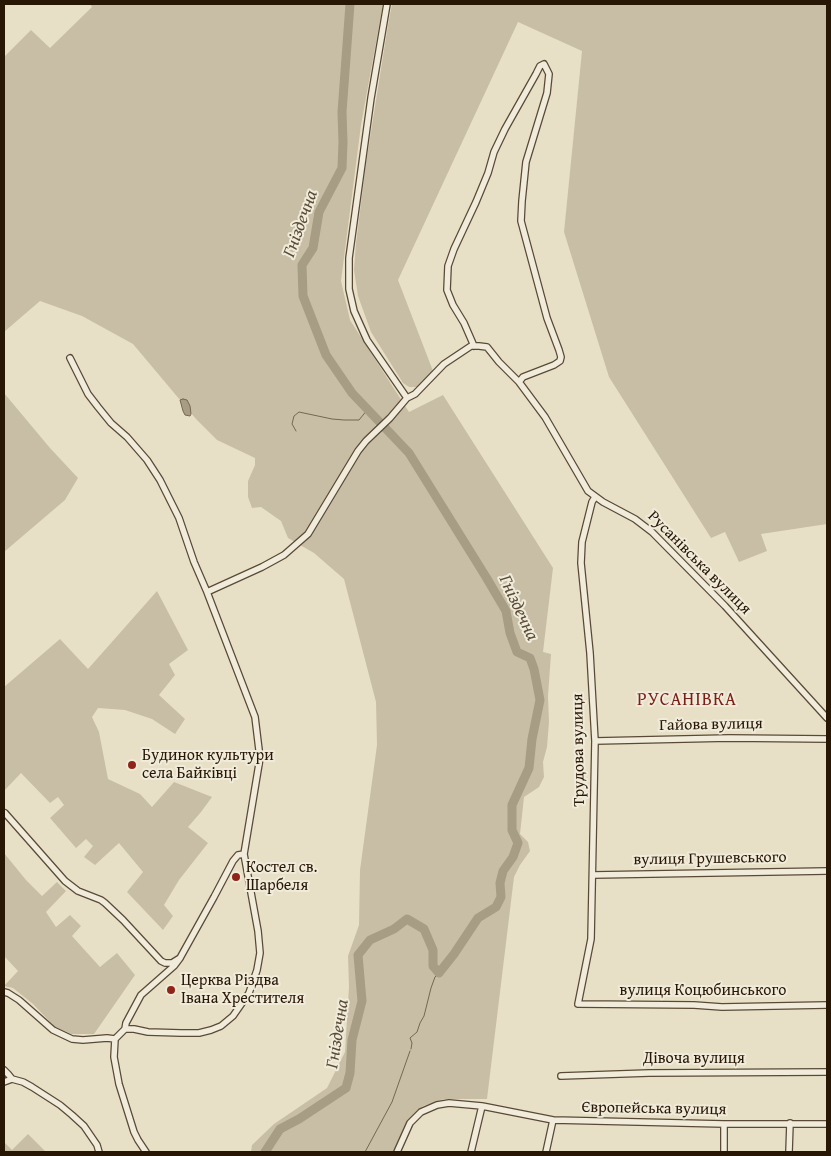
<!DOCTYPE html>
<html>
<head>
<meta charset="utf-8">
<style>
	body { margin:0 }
	#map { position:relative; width:831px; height:1156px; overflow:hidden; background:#e8e0c6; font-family:"Gentium Book Plus",serif }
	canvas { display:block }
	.frame { position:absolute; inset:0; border:5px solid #291705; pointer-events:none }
</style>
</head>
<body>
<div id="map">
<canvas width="831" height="1156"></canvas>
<div class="frame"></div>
</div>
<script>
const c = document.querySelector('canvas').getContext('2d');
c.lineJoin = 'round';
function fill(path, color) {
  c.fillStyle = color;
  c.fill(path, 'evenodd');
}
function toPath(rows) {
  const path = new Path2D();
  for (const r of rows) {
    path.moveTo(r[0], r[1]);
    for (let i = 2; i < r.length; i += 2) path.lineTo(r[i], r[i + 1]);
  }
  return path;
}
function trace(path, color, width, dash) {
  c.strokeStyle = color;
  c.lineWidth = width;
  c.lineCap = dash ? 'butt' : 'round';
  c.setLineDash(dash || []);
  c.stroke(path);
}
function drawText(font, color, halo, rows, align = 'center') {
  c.font = font + ' "Gentium Book Plus",serif';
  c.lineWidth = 4;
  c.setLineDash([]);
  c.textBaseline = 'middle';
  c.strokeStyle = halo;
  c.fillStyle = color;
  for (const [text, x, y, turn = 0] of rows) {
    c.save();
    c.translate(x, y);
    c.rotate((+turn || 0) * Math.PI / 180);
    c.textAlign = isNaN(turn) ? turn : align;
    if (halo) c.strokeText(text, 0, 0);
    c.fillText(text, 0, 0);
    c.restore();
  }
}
fill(toPath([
	[90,4,383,4,361,125,341,281,350,320,409,412,443,395,553,568,543,652,551,654,548,696,549,722,547,747,543,762,544,777,539,787,524,797,520,834,528,842,530,851,520,865,514,877,487,1099,444,1099,423,1106,405,1126,393,1152,251,1152,252,1145,274,1124,327,1088,345,1052,349,987,348,956,359,925,360,870,377,745,376,702,344,579,314,553,288,538,281,521,261,507,252,508,248,497,248,481,255,465,255,458,217,440,196,419,133,344,82,316,40,301,4,332,4,57,31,30,50,48,92,7],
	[392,4,827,4,827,524,761,534,767,551,739,562,725,532,711,538,609,377,564,232,582,51,518,22,398,280,433,371,417,387,409,387,403,383,371,332,358,296,354,270,356,243,366,163,388,25],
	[4,393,50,448,78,478,65,500,4,552],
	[157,591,188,650,169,664,175,675,159,695,185,719,175,734,152,719,125,710,98,708,92,717,99,732,108,779,140,794,152,807,174,782,212,797,201,812,188,827,208,843,179,880,164,905,173,916,163,930,127,892,143,872,119,843,95,865,84,857,93,846,86,839,76,848,50,818,64,805,58,797,50,803,21,773,4,791,4,687,60,639,88,669],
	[4,853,26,880,42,896,57,882,66,891,46,912,56,927,70,915,81,926,72,936,100,967,117,953,135,975,94,1034,71,1034,55,1027,33,1004,13,988,4,986,18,971,4,956],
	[28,1134,46,1152,4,1152,4,1142,12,1150]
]), '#c8bea5');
const water = toPath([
	[183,399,187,400,190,406,191,414,190,416,185,415,183,411,180,400,183,399]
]);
fill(water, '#a79c84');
trace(water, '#756751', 1);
trace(toPath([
	[296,431,292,424,294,416,299,412,332,419,344,420,359,420,368,409],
	[411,1049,412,1043,410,1038,417,1032,420,1023,424,1016,431,988,435,977,439,973],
	[365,1152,392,1102,410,1051]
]), '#756751', 1);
trace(toPath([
	[265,1152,280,1129,299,1119,346,1088,350,1073,352,1040,362,1001,358,955,370,940,394,929,407,919,424,929,433,950,433,966,439,973,454,954,478,918,496,907,501,897,500,883,503,871,513,857,518,843,512,830,512,805,529,768,532,739,540,700,534,669,530,658,517,652,510,633,506,611,486,577,409,453,352,393,326,355,303,296,302,265,313,248,319,212,342,168,343,142,342,112,350,4]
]), '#a79c84', 9);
const street = toPath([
	[387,4,371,98,349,258,349,289,354,311,367,340,407,398],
	[474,346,464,323,453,305,447,290,448,266,454,249,476,202,488,173,494,152,505,129,536,74,540,66,544,64,549,74,547,93,526,162,522,201,521,221,547,318,559,350,561,357,560,361,554,365,523,377,519,382],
	[70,358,88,394,98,407,111,423,127,437,147,460,160,480,179,518,194,562,207,592,255,717,260,758,244,854,258,931,260,953,257,970,249,993,233,1016,221,1026,211,1030,199,1033,181,1033,148,1032,134,1029,125,1029,115,1039,114,1057,119,1084,134,1132,138,1140,146,1152],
	[595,497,592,502,582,542,581,563,590,653,595,741,591,939,578,1004,694,1005,722,1007,827,1005],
	[207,592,262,567,284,555,308,534,358,451,366,441,390,418,407,398,415,394,444,364,471,346,479,346,487,347,499,362,519,382,545,417,588,491,603,502,635,519,652,532,725,606,827,718],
	[595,741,729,738,827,739],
	[5,813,65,881,78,891,101,900,105,903,123,920,161,961,165,963,172,963,180,958],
	[593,875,827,871],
	[4,992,8,993,19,1000,53,1030,72,1039,83,1040,107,1038,115,1039],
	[125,1029,126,1023,141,995,174,966,180,958,214,897,233,861,238,855,244,854],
	[4,1070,8,1074,12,1079,23,1082,32,1087,60,1105,72,1115,84,1126,97,1145,99,1152],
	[561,1076,649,1073,827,1072],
	[4,1082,12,1079],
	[724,1124,724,1152],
	[397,1152,410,1123,421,1112,437,1105,449,1103,482,1106,553,1120,724,1124,827,1124],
	[471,1152,482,1106],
	[546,1152,553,1120],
	[789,1152,790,1123]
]);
trace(street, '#594935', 8);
trace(street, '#f0ebda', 5.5);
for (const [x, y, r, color] of [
	[132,765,5,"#8f2418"],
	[236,877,5,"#8f2418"],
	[171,990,5,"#8f2418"]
]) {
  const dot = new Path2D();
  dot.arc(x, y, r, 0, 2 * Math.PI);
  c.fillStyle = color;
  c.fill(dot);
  trace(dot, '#f0ebda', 2);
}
drawText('16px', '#291705', '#f0ebda', [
	["Русанівська вулиця",699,563,45],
	["Гайова вулиця",711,725,-1],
	["Трудова вулиця",579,750,-91],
	["вулиця Грушевського",710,859,-1],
	["вулиця Коцюбинського",703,991],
	["Дівоча вулиця",694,1059],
	["Європейська вулиця",654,1109,1]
]);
drawText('16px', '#291705', '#f0ebda', [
	["Будинок культури",142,756],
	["села Байківці",142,774],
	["Костел св.",246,868],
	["Шарбеля",246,886],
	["Церква Різдва",181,981],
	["Івана Хрестителя",181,999]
], 'left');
drawText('italic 18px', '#5b4c38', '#f0ebda', [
	["Гніздечна",301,224,-70],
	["Гніздечна",518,608,65],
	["Гніздечна",338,1034,-81]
]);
c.letterSpacing = '1px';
drawText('18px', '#7a1f14', '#f0ebda', [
	["РУСАНІВКА",687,700]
]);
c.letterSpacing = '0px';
</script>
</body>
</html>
